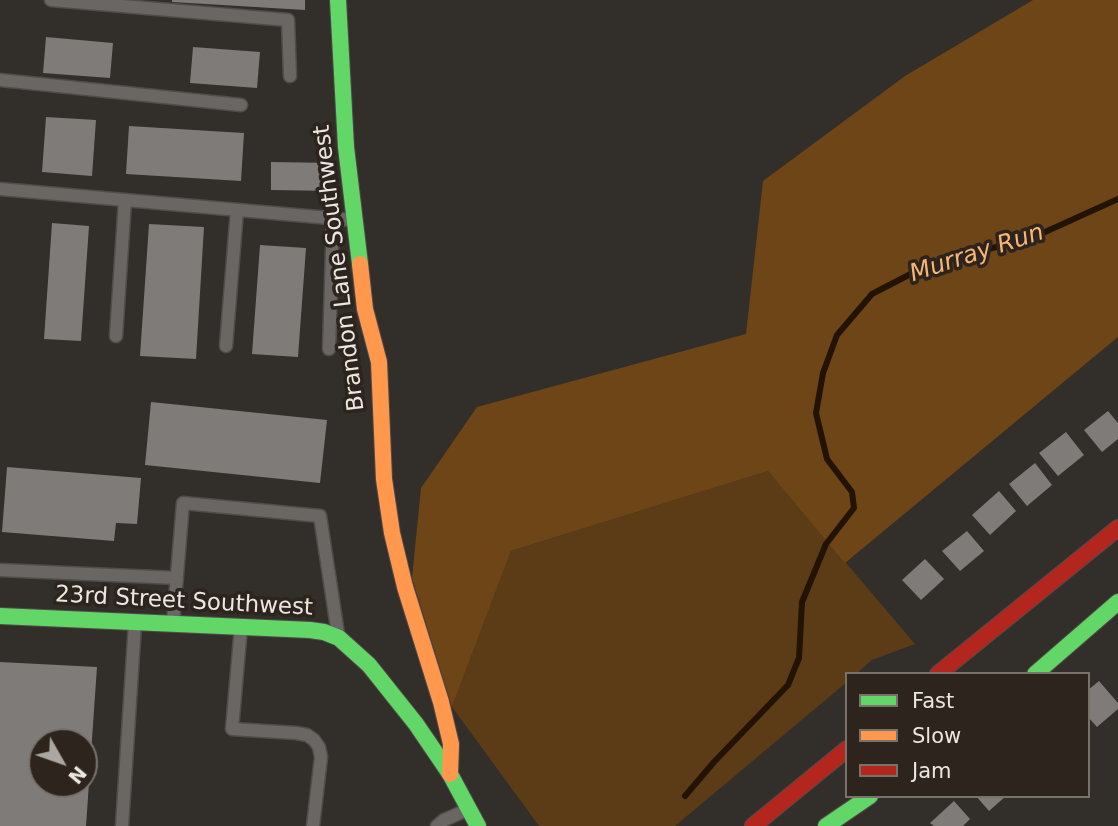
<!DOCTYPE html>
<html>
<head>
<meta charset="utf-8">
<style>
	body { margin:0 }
	#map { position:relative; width:1118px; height:826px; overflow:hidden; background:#322e2a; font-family:"DejaVu Sans",sans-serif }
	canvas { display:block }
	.legend { position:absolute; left:845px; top:672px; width:245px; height:126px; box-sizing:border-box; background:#2c241d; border:2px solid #78726b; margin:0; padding:9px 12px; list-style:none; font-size:21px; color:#ebe6e1 }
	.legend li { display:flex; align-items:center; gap:14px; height:35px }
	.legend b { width:35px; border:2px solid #78726b }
	.north { position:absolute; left:28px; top:728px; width:70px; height:70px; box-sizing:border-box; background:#2c241d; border:2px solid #78726b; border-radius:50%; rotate:130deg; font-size:19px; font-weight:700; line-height:28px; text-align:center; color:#ebe6e1 }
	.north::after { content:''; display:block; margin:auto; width:24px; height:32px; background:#aaa6a1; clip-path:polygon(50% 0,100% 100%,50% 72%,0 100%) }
</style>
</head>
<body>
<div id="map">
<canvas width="1118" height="826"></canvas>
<ul class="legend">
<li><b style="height:9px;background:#63d668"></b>Fast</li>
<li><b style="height:9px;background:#ff974d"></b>Slow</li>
<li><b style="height:9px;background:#b3261e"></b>Jam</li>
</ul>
<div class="north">N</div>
</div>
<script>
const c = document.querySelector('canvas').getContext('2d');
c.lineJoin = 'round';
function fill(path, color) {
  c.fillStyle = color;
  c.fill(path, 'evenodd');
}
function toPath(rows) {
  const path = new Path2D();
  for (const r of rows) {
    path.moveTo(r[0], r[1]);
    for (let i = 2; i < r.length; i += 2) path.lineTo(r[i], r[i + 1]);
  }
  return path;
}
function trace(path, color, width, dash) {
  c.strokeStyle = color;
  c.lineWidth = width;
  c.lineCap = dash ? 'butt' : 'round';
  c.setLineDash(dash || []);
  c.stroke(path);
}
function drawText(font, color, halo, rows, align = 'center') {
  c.font = font + ' "DejaVu Sans",sans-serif';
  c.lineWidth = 7;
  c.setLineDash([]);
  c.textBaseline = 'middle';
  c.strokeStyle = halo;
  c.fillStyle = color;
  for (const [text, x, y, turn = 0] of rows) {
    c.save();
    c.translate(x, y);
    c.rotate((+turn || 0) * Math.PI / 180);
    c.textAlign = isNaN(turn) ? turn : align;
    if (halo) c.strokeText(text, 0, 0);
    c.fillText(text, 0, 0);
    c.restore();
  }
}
fill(toPath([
	[768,471,915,644,872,660,856,674,847,674,847,682,675,826,539,826,452,707,511,551]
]), '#5c3b17');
fill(toPath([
	[1033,0,1118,0,1118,337,845,563,768,471,511,551,452,707,412,578,421,488,477,407,746,334,763,181,905,76]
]), '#6e4517');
trace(toPath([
	[685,796,714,762,788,685,799,658,802,602,826,544,854,508,852,492,827,459,816,413,823,373,837,335,872,294,928,265,1034,237,1118,199]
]), '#231304', 6);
fill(toPath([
	[172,0,305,0,305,10,172,2],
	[46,37,113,43,110,78,43,73],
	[193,47,260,52,257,88,190,83],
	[46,117,96,120,92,176,42,172],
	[129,126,244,133,241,181,126,174],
	[271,162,335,163,334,191,271,190],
	[52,223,89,226,81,341,44,339],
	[149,224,204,227,196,359,140,356],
	[260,245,306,248,298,357,252,354],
	[151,402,327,420,320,483,145,465],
	[1108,411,1118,423,1118,439,1102,452,1084,430],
	[1066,432,1084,455,1058,476,1039,453],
	[1035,463,1052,485,1027,506,1009,484],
	[7,467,141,478,137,524,116,523,114,541,2,532],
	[999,491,1016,511,990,535,972,515],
	[967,531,984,551,960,571,942,551],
	[925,559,944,579,921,600,902,580],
	[0,662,97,667,86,826,0,826],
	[42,742,84,742,84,784,42,784],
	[1099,681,1118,703,1118,709,1097,727,1088,717,1088,690],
	[976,796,1006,796,989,811],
	[954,801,970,819,963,826,934,826,930,823]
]), '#7f7b78');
const lane = toPath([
	[51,0,288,20,290,76],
	[0,80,241,105],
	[0,189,352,220],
	[116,336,125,200],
	[226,346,237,210],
	[329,349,333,218],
	[0,570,177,578],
	[173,623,183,503,320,516,338,634],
	[241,627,232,729,296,733,307,735,314,740,319,747,321,757,313,826],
	[122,826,135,623],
	[437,826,444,820,469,809]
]);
const fast = toPath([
	[338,0,346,147,360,264],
	[0,616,310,630,324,632,339,638,369,665,416,724,450,774,478,826],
	[1035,674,1118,602],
	[826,826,870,796]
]);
const slow = toPath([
	[360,264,365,309,379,362,384,479,392,533,405,587,441,702,451,744,450,774]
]);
const jam = toPath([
	[938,674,1118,528],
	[753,826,847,749]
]);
trace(lane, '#504c49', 15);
trace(fast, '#504c49', 18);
trace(slow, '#504c49', 18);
trace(jam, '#504c49', 18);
trace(lane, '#696664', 12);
trace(fast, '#63d668', 16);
trace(slow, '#ff974d', 16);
trace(jam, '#b3261e', 16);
drawText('23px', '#ebe6e1', '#2c241d', [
	["Brandon Lane Southwest",340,268,-97],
	["23rd Street Southwest",184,602,3]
]);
drawText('italic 24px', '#f9b673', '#2c241d', [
	["Murray Run",977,254,-18]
]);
</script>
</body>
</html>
